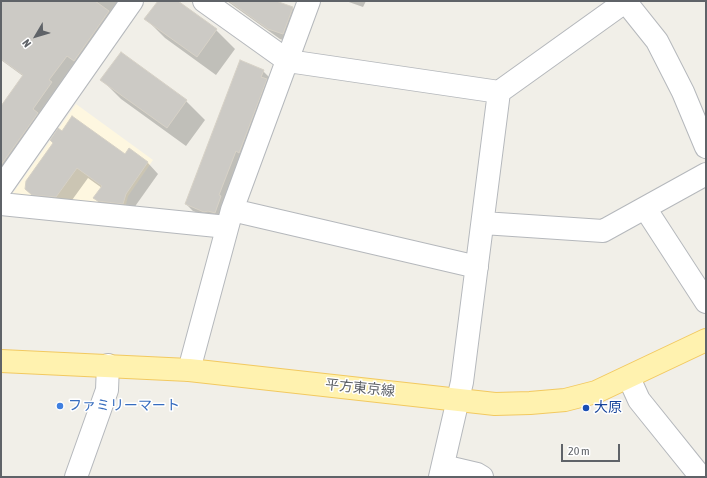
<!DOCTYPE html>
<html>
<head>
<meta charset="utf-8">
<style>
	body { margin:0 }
	#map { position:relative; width:707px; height:478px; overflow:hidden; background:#f1efe8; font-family:"Asap Condensed",sans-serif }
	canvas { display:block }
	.frame { position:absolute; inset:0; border:2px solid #5f6368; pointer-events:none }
	.north { position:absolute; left:16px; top:16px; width:40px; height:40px; -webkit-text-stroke:3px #fff; paint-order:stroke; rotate:232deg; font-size:11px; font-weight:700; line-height:16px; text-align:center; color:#5f6368 }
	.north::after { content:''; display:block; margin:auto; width:14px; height:18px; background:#5f6368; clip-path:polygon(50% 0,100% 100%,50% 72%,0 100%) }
	.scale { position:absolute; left:561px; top:444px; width:59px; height:18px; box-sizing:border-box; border:2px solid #5f6368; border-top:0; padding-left:5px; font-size:12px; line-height:14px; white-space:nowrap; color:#5f6368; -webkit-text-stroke:3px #fff; paint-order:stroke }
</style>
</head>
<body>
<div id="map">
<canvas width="707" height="478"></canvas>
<div class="frame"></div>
<div class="north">N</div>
<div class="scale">20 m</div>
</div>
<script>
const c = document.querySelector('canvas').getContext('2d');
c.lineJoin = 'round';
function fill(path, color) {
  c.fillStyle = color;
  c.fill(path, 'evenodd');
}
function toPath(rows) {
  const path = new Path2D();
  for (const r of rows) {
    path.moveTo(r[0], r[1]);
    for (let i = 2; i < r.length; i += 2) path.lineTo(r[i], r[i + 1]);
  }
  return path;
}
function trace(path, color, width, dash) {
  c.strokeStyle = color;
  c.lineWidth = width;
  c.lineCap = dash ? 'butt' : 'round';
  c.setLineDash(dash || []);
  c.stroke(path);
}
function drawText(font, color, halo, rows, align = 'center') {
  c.font = font + ' "Asap Condensed","Noto Sans JP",sans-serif';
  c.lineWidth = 3;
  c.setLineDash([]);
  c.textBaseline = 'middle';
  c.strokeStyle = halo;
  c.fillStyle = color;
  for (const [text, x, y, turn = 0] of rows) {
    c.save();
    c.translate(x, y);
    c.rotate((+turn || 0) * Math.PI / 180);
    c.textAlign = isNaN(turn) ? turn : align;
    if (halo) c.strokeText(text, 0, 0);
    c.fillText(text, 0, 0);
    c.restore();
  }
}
fill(toPath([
	[76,104,153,160,128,196,125,208,18,199,13,193]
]), '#fef7e0');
fill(toPath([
	[1,1,128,1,75,63,57,89,59,91,1,179,1,108,23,76,1,60],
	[159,1,176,1,216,30,235,49,216,75,165,38,146,19],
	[227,1,279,1,280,4,293,8,303,19,294,44,280,39],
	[346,1,366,1,363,7],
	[263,71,270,78,221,219,211,218,193,211,186,204],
	[102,80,186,101,205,120,186,146,121,99],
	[62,132,125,155,129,150,148,163,158,174,136,205,133,214,105,208,94,198,102,188,88,178,67,207,37,200,26,189]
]), '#0003');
const building = toPath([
	[1,1,95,1,109,11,74,61,67,56,49,80,52,82,33,109,38,113,1,165,1,106,23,75,1,59,1,1],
	[158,1,178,1,217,29,197,57,144,19,158,1],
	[229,1,276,1,293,7,283,34,268,29,229,1],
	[121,52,187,100,167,128,100,80,121,52],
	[240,60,264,70,261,77,267,79,239,153,236,151,219,195,221,196,215,213,208,211,204,212,185,204,240,60],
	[72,116,125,154,129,148,148,162,126,194,123,204,98,201,93,198,102,186,77,168,56,197,32,195,25,189,26,181,53,143,50,140,58,128,62,131,72,116]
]);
fill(building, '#cccac5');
trace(building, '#d6d1c6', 1);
const minor = toPath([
	[204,1,288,61,499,92],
	[625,1,657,41,683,92,706,147],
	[1,188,132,1],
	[1,204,227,227],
	[645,208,706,302],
	[232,210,477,267],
	[483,223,603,231,706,174],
	[189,370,232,210,309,1],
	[629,378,639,400,701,477],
	[443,466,477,474,482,477],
	[76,477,107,390,108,365],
	[440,477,462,382,499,92,626,1]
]);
const major = toPath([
	[1,361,189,370,495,404,530,403,565,400,596,392,706,340]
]);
trace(minor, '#b5b8bc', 24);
trace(major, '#f2c960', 24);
trace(minor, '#fff', 22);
trace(major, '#fff2af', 22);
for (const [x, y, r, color] of [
	[60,406,4,"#3f7fe0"],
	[586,408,4,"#1a4fb4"]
]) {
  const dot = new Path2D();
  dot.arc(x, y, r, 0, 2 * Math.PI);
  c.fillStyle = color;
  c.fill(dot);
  trace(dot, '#fff', 1.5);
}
drawText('14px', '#5f6368', '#fff', [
	["平方東京線",360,388,6]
]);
drawText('14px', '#366cbe', '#fff', [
	["ファミリーマート",68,406]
], 'left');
drawText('14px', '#164399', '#fff', [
	["大原",594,408]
], 'left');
</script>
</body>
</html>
